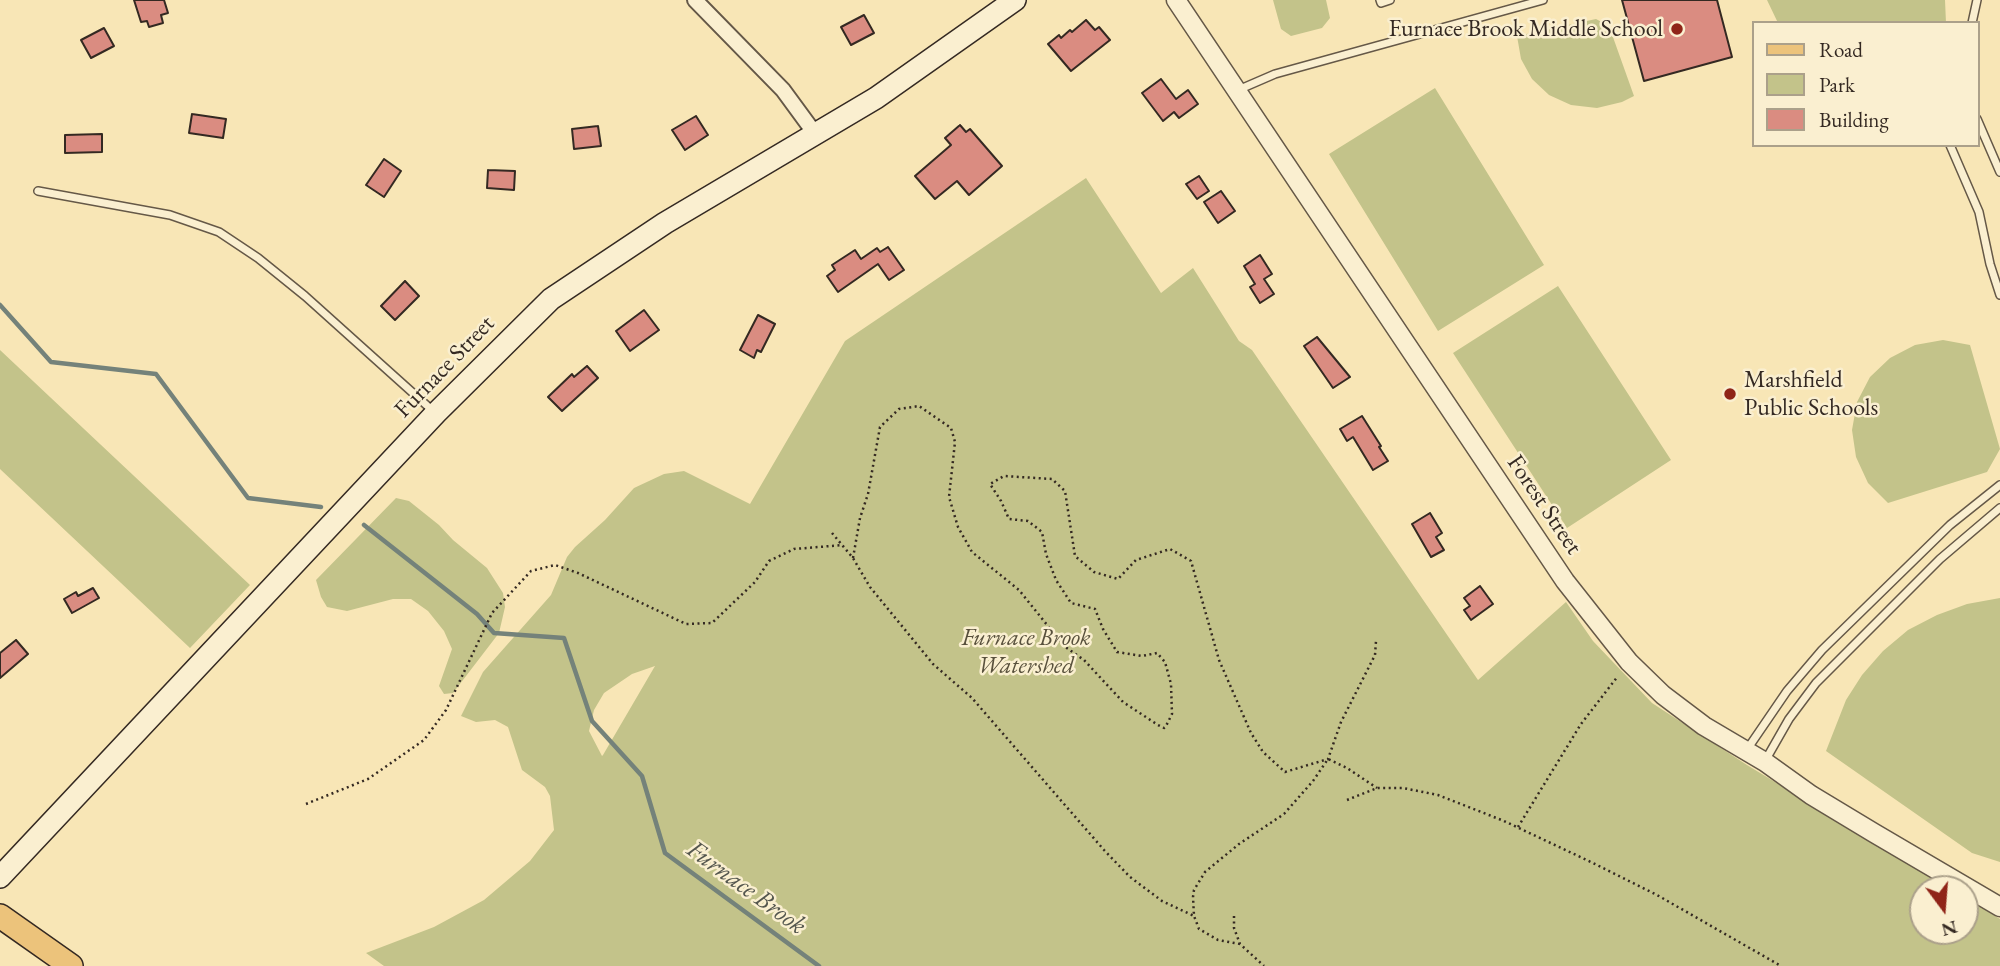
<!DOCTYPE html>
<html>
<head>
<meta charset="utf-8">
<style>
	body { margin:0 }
	#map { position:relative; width:2000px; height:966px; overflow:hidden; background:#f8e6b6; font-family:"EB Garamond",serif }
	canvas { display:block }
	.legend { position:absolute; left:1752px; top:21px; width:228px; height:126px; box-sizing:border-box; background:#faefd0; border:2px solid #aba08a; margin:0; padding:9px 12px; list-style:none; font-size:21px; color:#342922 }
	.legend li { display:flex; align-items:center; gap:14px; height:35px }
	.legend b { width:35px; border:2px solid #aba08a }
	.north { position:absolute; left:1909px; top:875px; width:70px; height:70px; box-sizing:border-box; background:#faefd0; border:2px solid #aba08a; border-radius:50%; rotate:164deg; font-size:19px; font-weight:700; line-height:28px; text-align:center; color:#342922 }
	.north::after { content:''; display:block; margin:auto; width:24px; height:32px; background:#8f2418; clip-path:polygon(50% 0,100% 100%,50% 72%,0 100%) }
</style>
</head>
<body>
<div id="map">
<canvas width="2000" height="966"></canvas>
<ul class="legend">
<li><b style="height:9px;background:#ecc37b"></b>Road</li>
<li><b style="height:19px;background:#c3c38a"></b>Park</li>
<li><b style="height:19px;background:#da8c81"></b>Building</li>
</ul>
<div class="north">N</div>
</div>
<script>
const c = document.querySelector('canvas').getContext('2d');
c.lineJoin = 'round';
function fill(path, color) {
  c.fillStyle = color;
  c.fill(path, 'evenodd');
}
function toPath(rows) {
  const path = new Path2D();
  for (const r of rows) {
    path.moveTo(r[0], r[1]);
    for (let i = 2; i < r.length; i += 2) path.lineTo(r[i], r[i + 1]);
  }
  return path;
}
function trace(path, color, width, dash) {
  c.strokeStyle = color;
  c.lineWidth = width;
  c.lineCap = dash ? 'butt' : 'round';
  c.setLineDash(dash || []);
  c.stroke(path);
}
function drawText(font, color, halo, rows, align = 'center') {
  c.font = font + ' "EB Garamond",serif';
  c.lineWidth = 5;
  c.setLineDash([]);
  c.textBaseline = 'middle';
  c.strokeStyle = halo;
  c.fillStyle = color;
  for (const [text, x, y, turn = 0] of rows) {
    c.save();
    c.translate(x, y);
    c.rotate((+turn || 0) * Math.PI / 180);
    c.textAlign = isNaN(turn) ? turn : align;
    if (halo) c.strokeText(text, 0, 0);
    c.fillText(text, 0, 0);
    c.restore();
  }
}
fill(toPath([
	[1273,0,1326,0,1330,18,1322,28,1291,36,1281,29],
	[1767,0,1945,0,1946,23,1778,23],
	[1596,19,1609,26,1634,96,1622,102,1597,108,1571,105,1549,95,1532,79,1521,59,1517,36],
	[1435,88,1544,265,1438,331,1329,154],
	[1086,178,1161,293,1193,268,1239,341,1252,350,1478,680,1566,602,1593,641,1652,703,1747,765,1951,889,1923,889,1923,931,1965,931,1965,897,2000,919,2000,966,384,966,366,953,434,927,484,900,530,861,554,830,550,796,545,787,522,770,508,727,495,720,476,722,461,716,483,672,551,595,567,557,575,547,605,520,634,488,664,474,684,471,750,504,845,341],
	[655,666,603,755,602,756,589,731,594,710,604,693,632,674],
	[1558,286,1671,460,1567,528,1453,353],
	[1943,340,1970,345,2000,449,1987,472,1888,503,1868,483,1856,457,1852,430,1857,402,1870,377,1890,358,1915,345],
	[0,350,250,585,190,648,0,469],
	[396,498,409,501,439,525,453,540,487,568,503,593,505,607,499,633,453,693,444,694,439,686,452,649,444,631,428,611,411,599,393,599,347,611,327,607,321,597,316,580],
	[2000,598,2000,862,1972,853,1826,751,1846,700,1862,675,1883,651,1908,630,1937,615,1967,604]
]), '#c3c38a');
trace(toPath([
	[0,305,51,362,156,374,248,498,321,507],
	[364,525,477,614,494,633,564,638,592,721,642,776,665,853,819,966]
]), '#74827a', 4.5);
const building = toPath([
	[134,0,164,0,168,13,161,15,163,23,149,27,147,21,141,22,134,0],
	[1622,0,1717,0,1732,57,1644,81,1622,0],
	[864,15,874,33,851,45,841,27,864,15],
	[1086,20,1095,30,1099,27,1110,40,1071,71,1048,44,1059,35,1061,38,1070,30,1072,32,1086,20],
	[104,28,114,46,91,58,81,40,104,28],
	[1161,79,1176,99,1188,90,1198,104,1179,118,1174,112,1163,121,1142,93,1161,79],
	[192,114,226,119,223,138,189,133,192,114],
	[696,116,708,135,685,150,672,130,696,116],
	[960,125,966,132,970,129,1002,166,969,195,957,181,935,199,915,176,951,145,945,138,960,125],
	[598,126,601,146,574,149,572,129,598,126],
	[102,134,102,152,65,153,65,135,102,134],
	[384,159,401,171,384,197,366,185,384,159],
	[488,170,515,171,514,190,487,188,488,170],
	[1199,176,1209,191,1197,199,1186,184,1199,176],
	[1221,191,1235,211,1218,223,1204,202,1221,191],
	[888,247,904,270,889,280,878,264,838,292,827,276,835,270,832,265,855,250,861,259,877,248,880,252,888,247],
	[1260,255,1272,274,1264,279,1274,294,1260,303,1250,287,1255,284,1244,266,1260,255],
	[405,281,419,296,395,320,381,306,405,281],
	[644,310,659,330,630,351,616,331,644,310],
	[758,315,775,324,761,352,757,350,754,358,740,350,758,315],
	[1317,337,1350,377,1333,388,1304,346,1317,337],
	[587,366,598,378,562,411,548,397,572,374,574,377,587,366],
	[1362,416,1381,446,1379,447,1388,461,1373,470,1353,437,1347,441,1340,429,1362,416],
	[1430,513,1442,533,1436,537,1444,550,1431,557,1412,524,1430,513],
	[1480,586,1493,604,1471,620,1464,610,1470,606,1464,598,1480,586],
	[93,588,99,598,72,613,64,599,76,592,78,596,93,588],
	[16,640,28,654,0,678,0,653,16,640]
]);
fill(building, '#da8c81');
trace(building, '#342922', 2);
const service = toPath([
	[1380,0,1381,3,1390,0],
	[1972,23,1977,0],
	[1238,90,1275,74,1543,0],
	[1977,119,2000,172],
	[1950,145,1979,212,1990,264,2000,295],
	[38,191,170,215,219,232,258,258,305,296,433,411],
	[1746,751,1787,691,1822,650,1950,525,2000,485],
	[1765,761,1789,719,1816,683,1940,559,2000,508]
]);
const minor = toPath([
	[695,0,783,90,816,135]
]);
const tertiary = toPath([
	[1176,0,1565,581,1629,662,1663,695,1704,726,1765,762,1811,795,1874,833,2000,907]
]);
const secondary = toPath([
	[0,877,436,413,551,299,665,223,876,98,1015,0]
]);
const primary = toPath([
	[0,916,71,966]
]);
trace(service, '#655847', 10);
trace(minor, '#655847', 18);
trace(tertiary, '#655847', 21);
trace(secondary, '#342922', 24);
trace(primary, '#342922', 26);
trace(toPath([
	[832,533,853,558,870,587,933,664,972,698,1104,850,1130,877,1162,901,1194,916],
	[853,558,860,518,868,494,880,427,899,409,919,406,951,428,955,442,949,497,958,527,972,552,1019,590,1064,646,1084,660,1123,702,1158,725,1164,728,1166,726,1172,714,1171,684,1165,662,1157,653,1142,656,1117,652,1103,629,1095,609,1071,603,1056,580,1046,554,1042,532,1028,521,1009,519,1001,501,990,484,1004,476,1052,479,1065,491,1075,556,1094,572,1118,579,1136,560,1170,549,1191,561,1219,660,1251,733,1263,752,1285,772,1328,759,1341,722,1375,655,1376,641],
	[1347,800,1377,788,1403,788,1438,795,1504,821,1593,863,1657,895,1781,966],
	[306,804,368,779,424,740,446,710,492,613,531,571,555,565,578,573,686,624,712,623,755,582,769,561,794,549,843,545],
	[1518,827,1581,724,1618,676],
	[1234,916,1234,928,1240,944,1264,966],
	[1240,944,1218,940,1199,929,1194,916,1193,897,1194,890,1205,872,1239,844,1284,814,1313,781,1328,759,1347,768,1377,788]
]), '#342922', 2.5, [2, 3.5]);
trace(service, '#faefd0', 7);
trace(minor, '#faefd0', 14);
trace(tertiary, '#faefd0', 18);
trace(secondary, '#faefd0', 21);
trace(primary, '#ecc37b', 23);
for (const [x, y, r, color] of [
	[1677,29,7,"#8f2418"],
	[1730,394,7,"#8f2418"]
]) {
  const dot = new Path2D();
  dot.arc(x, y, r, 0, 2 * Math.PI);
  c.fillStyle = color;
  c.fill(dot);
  trace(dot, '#faefd0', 2.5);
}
drawText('24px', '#342922', '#faefd0', [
	["Furnace Brook Middle School",1663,29],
	["Marshfield",1744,380,"left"],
	["Public Schools",1744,408,"left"]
], 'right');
drawText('24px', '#342922', '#faefd0', [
	["Furnace Street",445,367,-46],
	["Forest Street",1544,505,56]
]);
drawText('italic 24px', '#58503c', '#faefd0', [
	["Furnace Brook",1026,638],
	["Watershed",1026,666]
]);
drawText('italic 26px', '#54564e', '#faefd0', [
	["Furnace Brook",746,888,36]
]);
</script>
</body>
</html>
